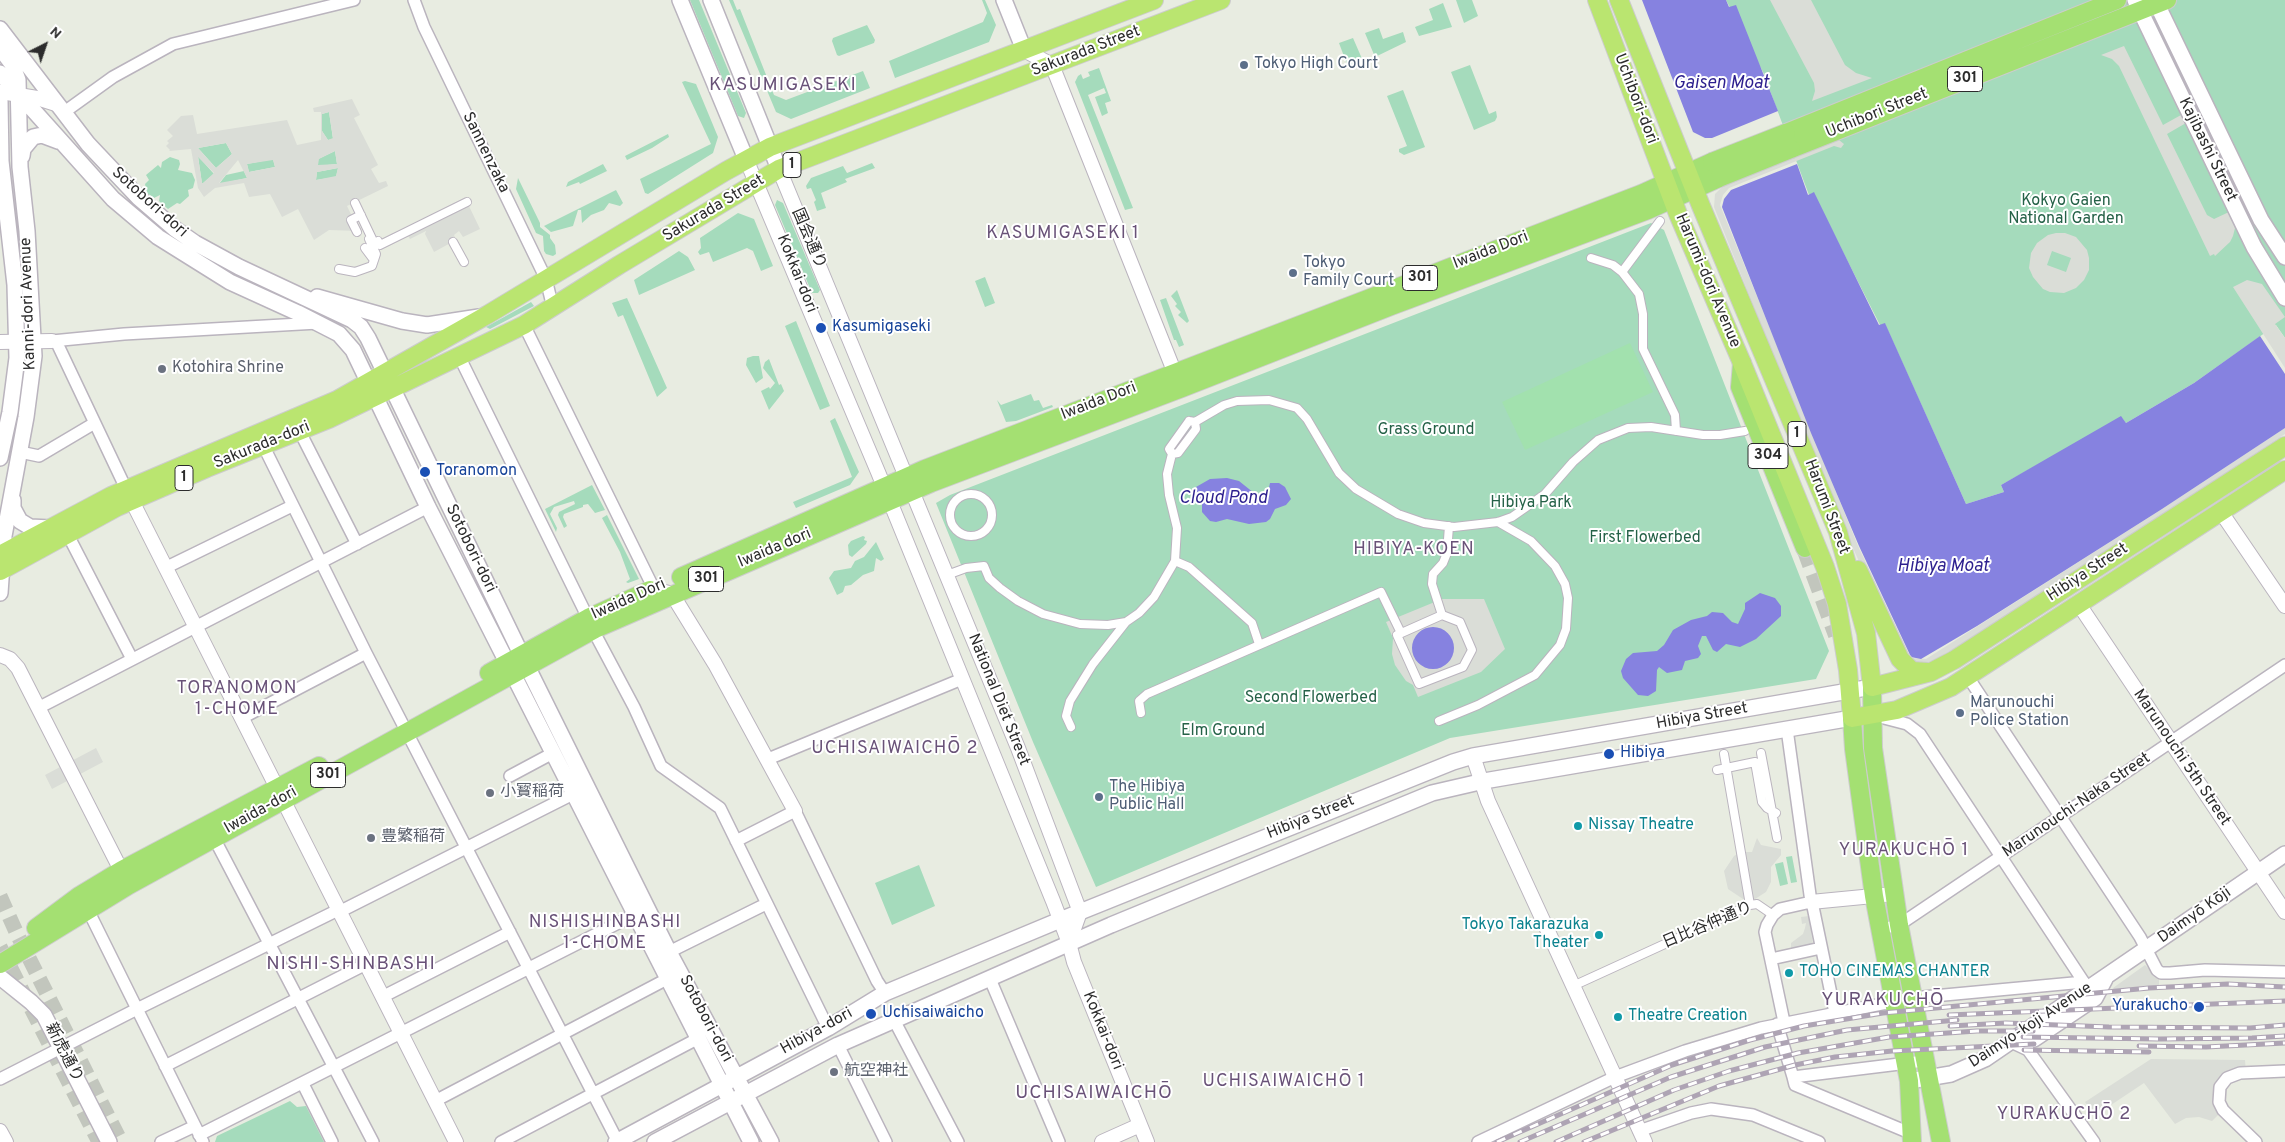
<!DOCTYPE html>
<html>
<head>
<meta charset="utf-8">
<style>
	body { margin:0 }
	#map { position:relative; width:2285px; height:1142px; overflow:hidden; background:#e8ece1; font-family:Overpass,sans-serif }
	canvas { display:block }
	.north { position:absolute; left:20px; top:20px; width:50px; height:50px; -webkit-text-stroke:4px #fff; paint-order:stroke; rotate:41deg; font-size:14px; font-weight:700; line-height:20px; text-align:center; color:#2c2c2c }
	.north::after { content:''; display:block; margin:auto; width:18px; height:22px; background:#2c2c2c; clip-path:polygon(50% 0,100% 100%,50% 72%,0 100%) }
</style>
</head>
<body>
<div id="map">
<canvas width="2285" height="1142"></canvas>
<div class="north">N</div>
</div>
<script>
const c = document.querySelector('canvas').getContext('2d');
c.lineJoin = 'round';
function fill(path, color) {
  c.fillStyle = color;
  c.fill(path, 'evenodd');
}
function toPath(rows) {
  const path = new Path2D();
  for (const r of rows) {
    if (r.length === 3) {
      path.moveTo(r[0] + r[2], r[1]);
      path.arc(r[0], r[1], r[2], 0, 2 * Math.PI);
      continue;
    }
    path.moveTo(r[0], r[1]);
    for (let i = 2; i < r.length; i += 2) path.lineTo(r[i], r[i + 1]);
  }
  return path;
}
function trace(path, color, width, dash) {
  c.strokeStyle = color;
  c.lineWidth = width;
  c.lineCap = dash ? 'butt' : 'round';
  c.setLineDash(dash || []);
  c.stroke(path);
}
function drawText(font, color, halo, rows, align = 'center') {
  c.font = font + ' Overpass,"Noto Sans JP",sans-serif';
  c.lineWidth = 4;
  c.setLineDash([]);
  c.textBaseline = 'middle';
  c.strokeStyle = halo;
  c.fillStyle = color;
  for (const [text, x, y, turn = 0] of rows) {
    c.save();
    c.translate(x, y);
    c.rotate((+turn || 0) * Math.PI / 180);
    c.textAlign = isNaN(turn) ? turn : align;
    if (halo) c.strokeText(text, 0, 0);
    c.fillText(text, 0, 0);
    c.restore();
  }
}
fill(toPath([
	[690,0,699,0,746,113,744,118,738,116],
	[729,0,733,0,737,10,740,9,774,95,786,100,863,71,870,88,791,119,776,112],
	[982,0,985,0,996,25,989,42,895,78,889,61,983,22,987,13],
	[1456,0,1472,0,1478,16,1464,23],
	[1726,0,2285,0,2285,338,2276,325,2194,383,2126,423,2122,418,2001,485,2004,492,1966,504,1885,324,1880,325,1813,193,1809,195,1763,72],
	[1443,3,1452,27,1419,36,1415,27,1433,20,1429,9],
	[867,25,875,40,874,43,839,56,837,55,832,41,833,38],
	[1379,28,1383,39,1403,32,1406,42,1375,57,1365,33],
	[1353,38,1363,61,1348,67,1339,43],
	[1470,65,1489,114,1496,111,1497,117,1495,121,1474,130,1451,72],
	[1099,68,1111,101,1105,103,1108,113,1102,116,1095,97,1106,93,1104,88,1088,95,1133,208,1125,210,1075,82,1078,76,1081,74,1083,79,1090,76,1088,72],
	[685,81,696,84,718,137,713,153,648,194,645,193,640,179,711,144,682,82],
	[1403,90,1425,147,1404,155,1399,152,1399,149,1407,146,1387,96],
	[329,112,333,139,328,140,322,131,322,114],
	[668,134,669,137,652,148,627,160,625,156],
	[226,143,232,154,216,168,198,148],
	[335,151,337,164,318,166,318,159],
	[198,156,214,174,202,184],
	[170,157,179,160,180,164,178,170,192,173,195,180,193,188,188,190,189,196,180,204,177,203,168,209,159,201,160,195,154,198,147,193,145,184,149,180,146,175,158,165,161,168,162,162],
	[273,159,275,167,249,172,247,164],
	[872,163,875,168,845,179,847,182,821,193,826,208,817,211,814,202,816,200,811,188,807,189,806,186,811,178,843,166,847,173],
	[603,164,607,171,580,184,579,182,566,187,568,182],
	[338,168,336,177,316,180,317,172],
	[244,171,247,178,219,184,226,175],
	[518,178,540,223,540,227,550,235,550,238,555,245,556,254,553,256,546,254,544,251,543,236,536,233,516,189],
	[616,190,623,203,620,206,609,203,604,210,591,215,582,223,581,210,578,210,573,226,551,232,544,226],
	[777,200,783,203,820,290,818,293,812,293,775,205],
	[738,213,754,219,773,266,761,271,753,251,747,248,713,262,709,252,700,255,698,252,701,248,700,238],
	[1651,223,1664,230,1829,651,1816,679,1450,738,1096,887,1033,742,936,503,950,495],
	[679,251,688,257,695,270,639,295,634,280],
	[985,277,995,303,985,307,975,281],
	[1177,290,1189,321,1187,323,1178,315,1181,312,1175,306,1177,304,1171,296],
	[627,298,667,388,657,397,623,315,618,317,612,303],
	[1166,298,1184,345,1179,347,1176,340,1174,340,1160,300],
	[531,302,534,306,490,329,486,327],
	[796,321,830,406,820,410,785,326],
	[753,356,759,356,763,378,756,383,746,365,747,358],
	[769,359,779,385,781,384,784,391,769,410,761,391,769,387,770,389,775,383,763,368,765,362],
	[1031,394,1034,401,1039,400,1043,408,1052,405,1053,407,1016,421,1006,422,997,400,1001,405],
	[835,418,859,472,850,485,796,508,793,502,852,477,830,421],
	[592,485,605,510,595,513,588,504,583,505,583,507,564,514,563,517,567,526,564,528,558,515,559,512,575,504,574,501,554,507,550,514,557,528,556,532,545,509],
	[607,515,639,579,628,583,626,582,630,579,620,552,602,518],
	[863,536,865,537,864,540,867,541,866,544,852,557,849,555,848,545,851,541],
	[876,542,884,559,881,561,876,558,874,571,863,575,851,585,845,586,843,592,837,595,829,578,834,571,851,568,855,561,864,557],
	[1792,856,1797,882,1791,883,1786,857],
	[1783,862,1788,884,1780,886,1775,864],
	[919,865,935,906,892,925,875,883],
	[290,1101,297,1107,306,1106,324,1142,215,1142,217,1136]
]), '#a5dbbc');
fill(toPath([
	[1630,343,1653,392,1525,450,1502,402]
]), '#a2e1ae');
fill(toPath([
	[1770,0,1811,0,1845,65,1856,73,1872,78,1812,101,1815,91,1814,83],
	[2124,46,2163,125,2181,115,2186,123,2167,134,2207,215,2214,219,2229,212,2232,217,2235,228,2233,236,2230,242,2215,256,2214,254,2210,256,2119,66,2112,59,2101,55],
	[352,99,360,115,354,118,378,165,371,169,379,183,386,181,388,186,347,206,359,231,329,230,314,240,298,209,282,217,270,194,249,197,244,183,215,188,204,197,198,188,191,149,169,151,170,150,166,146,169,143,167,141,173,136,167,130,181,116,193,115,197,134,287,120,297,145,321,140,321,112,314,112,313,108],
	[329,112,333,138,328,140,322,131,322,114],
	[226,143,232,154,216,168,198,148],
	[335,151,337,164,318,165,319,159],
	[198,157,214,173,203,183,202,183],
	[238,160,247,178,219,183],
	[273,160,275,167,249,172,247,164],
	[338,168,336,176,316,180,317,172],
	[1839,140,1844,144,1841,148,1834,146,1729,188,1723,195,1720,205,1858,546,1911,658,1926,659,2162,509,2285,428,2285,434,2043,592,1929,664,1920,666,1900,653,1853,548,1826,487,1714,207,1715,194,1724,185],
	[467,202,480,229,463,237,459,231,454,235,456,240,434,252,425,234,426,231,410,239,406,232],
	[2056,233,2065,233,2076,237,2087,250,2089,258,2089,270,2084,280,2076,288,2064,293,2050,292,2043,289,2033,277,2029,268,2031,253,2037,243,2048,235],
	[2052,251,2071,258,2066,272,2047,265],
	[2247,280,2262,284,2285,317,2275,324,2285,338,2285,368,2233,287],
	[1442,599,1484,599,1505,649,1481,672,1418,697,1413,685,1406,681,1395,665,1392,654,1393,638,1386,622],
	[96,748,103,762,52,789,45,775],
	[1757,838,1761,845,1781,849,1781,855,1771,867,1771,882,1766,892,1755,899,1743,899,1728,889,1724,871,1734,856,1741,852,1752,852],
	[1809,916,1813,945,1791,950,1791,943,1803,934,1805,928,1806,923,1802,924,1801,917],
	[2145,965,2159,978,2159,986,2120,989,2116,992,2113,988],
	[2151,1059,2245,1060,2246,1073,2224,1082,2223,1110,2212,1121,2199,1117,2186,1118,2175,1124,2144,1083,2096,1115,2093,1113,2085,1102]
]), '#daddd7');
fill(toPath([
	[1642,0,1726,0,1729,7,1736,5,1778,111,1712,138,1705,138,1693,132],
	[1797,164,1808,195,1814,192,1879,325,1885,323,1966,504,2004,492,2001,485,2121,416,2126,423,2194,383,2260,336,2285,374,2285,428,2162,509,1977,626,1921,659,1911,657,1859,546,1811,433,1722,207,1724,199,1731,190],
	[1227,478,1239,481,1254,493,1259,494,1268,492,1270,483,1279,483,1285,487,1291,499,1286,505,1275,509,1270,519,1266,522,1249,524,1227,519,1216,522,1210,521,1202,512,1202,501,1197,494,1196,487,1210,479],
	[1760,593,1775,598,1781,606,1781,616,1756,639,1740,647,1726,644,1717,652,1713,650,1706,636,1702,636,1698,646,1701,654,1698,658,1685,661,1682,670,1667,673,1659,667,1657,670,1656,691,1648,696,1638,695,1623,678,1621,671,1626,659,1633,653,1657,651,1664,645,1673,630,1691,620,1707,616,1712,612,1723,613,1732,622,1738,624,1745,609,1745,603],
	[1433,648,21]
]), '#8682e0');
trace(toPath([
	[0,896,17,934,121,1142],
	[0,947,99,1142]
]), '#c2c6bd', 15, [15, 8]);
trace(toPath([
	[1805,548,1837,635]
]), '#c2c6bd', 18, [18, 9]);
const pedestrian = toPath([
	[355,203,374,243,378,241,380,245,467,202],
	[357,232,351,220,361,215],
	[453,242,464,262],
	[365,248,374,260],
	[1591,258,1613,265,1622,272,1639,294,1643,314,1643,349,1675,415,1676,431],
	[339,269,355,272,372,266,376,254,369,239],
	[1622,272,1660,221],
	[1189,421,1195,422,1196,429,1178,453,1172,454,1169,449,1189,421],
	[1195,422,1224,405,1237,401,1269,400,1297,408,1307,419,1339,473,1356,489,1398,514,1424,523,1454,527,1498,522,1512,517,1545,494,1573,462,1598,440,1628,428,1651,427,1703,435,1720,435,1745,431],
	[971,515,21],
	[1175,561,1189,567,1252,623,1259,644],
	[947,575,966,568,984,566,989,578,1000,588,1018,601,1043,614,1080,624,1108,625,1126,622,1139,613,1154,597,1175,561,1177,528,1169,495,1167,474,1172,454],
	[1442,615,1460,622,1472,650,1463,667,1419,684,1397,635,1442,615],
	[1442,615,1432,584,1433,574,1443,563,1447,553,1449,526],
	[1141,713,1139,701,1147,694,1381,592,1401,633],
	[1439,721,1478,705,1535,675,1560,645,1566,629,1568,598,1565,584,1555,566,1531,541,1498,522],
	[1071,727,1066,716,1070,701,1093,664,1126,622],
	[1761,753,1777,838],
	[1724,754,1750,905],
	[1717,770,1755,762,1762,802,1767,808,1776,813],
	[1573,986,1750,905,1757,904,1773,915]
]);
const minor = toPath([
	[414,0,424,27,546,279,553,308],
	[63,113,113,77,173,44,354,0],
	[524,325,654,589,661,591],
	[52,341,124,334,318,323],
	[56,341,129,495],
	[459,356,588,618],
	[300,432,357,544],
	[263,445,366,653,618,1142],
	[20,452,39,456,93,424],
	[68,535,132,659],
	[167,567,292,506],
	[593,630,634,707,661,766,720,808,828,1028],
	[1968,677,2140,937,2157,970,2161,973,2170,973,2205,970,2285,972],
	[38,708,428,507],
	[1880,717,1907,724,1920,734,2087,987],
	[242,718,366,653],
	[768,759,962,679],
	[510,776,553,753],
	[214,838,373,1142],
	[736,841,795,811,877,981,885,993],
	[1812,902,1835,1013],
	[88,910,203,1142],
	[339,912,573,794],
	[1881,929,1899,925,2285,665],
	[669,952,766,904],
	[1771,959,1821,948],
	[990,979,1059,1142],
	[382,997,510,932],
	[894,1020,958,1142],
	[1784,1022,1765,932,1767,925,1773,915,1780,909,1811,902,1787,729],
	[1777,1024,1793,1077],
	[2011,1042,2028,1050,2094,1142],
	[838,1045,886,1142],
	[165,1066,366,964],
	[0,1079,137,1009,338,910],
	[303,1084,332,1142],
	[435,1101,667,979],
	[1639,1131,1691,1113,1711,1109,1753,1115,1819,1142],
	[1910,1133,1795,1085,1793,1077,1924,1061],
	[199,1135,634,915],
	[161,1142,195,1126],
	[501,1142,697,1039],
	[1478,1142,1615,1077,1685,1051,1761,1028,1912,998,2084,982],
	[2256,1142,2223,1110,2219,1102,2220,1087,2227,1078,2240,1073,2285,1071]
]);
const tertiary = toPath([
	[1024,50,1052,65,1178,381],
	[0,92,37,98,56,104],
	[746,159,878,472,1053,901,1069,943,1074,962,1147,1142],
	[779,169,1018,748,1080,912,1069,943],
	[0,342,52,341],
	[132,501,456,1142],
	[2221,512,2285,606],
	[665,592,672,594,715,664,795,811],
	[2078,603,2285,912],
	[0,655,10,659,18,668,125,878],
	[1473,756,1488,801,1645,1142],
	[1811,902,1894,894],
	[0,1131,6,1142],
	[1102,1142,1140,1125]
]);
const secondary = toPath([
	[680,0,746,159],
	[711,0,779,169],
	[1004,0,1024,50],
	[2135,0,2254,247,2285,298],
	[2155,0,2261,220,2285,257],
	[0,29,88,144,139,198,175,229,195,243,239,267,352,320,361,327,368,338,521,654,669,952,771,1142],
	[0,48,12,64,18,80,20,167,27,231,34,356,26,417,4,536,0,593],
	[0,73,113,199,158,237,230,282,298,313,339,334,353,350,428,507,751,1142],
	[0,100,1,161,15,285,17,358,10,412,0,458],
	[22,156,23,149,33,137,42,135,58,141],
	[317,297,402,321,427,325,479,317],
	[13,500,13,508,20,521,30,527,51,528],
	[0,977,31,1002,44,1015,109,1142],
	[2015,1041,2034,1039,2095,998,2105,979],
	[1909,1081,1951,1074,1985,1059,2285,854],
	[616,1142,828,1028,885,993,1060,920,1453,762,1473,756,1872,687],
	[655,1142,838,1045,1111,925,1432,793,1484,781,1852,718]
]);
const primary = toPath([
	[1786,133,2117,0],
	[1791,149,2167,0],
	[1742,363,1740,387,1805,548],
	[681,577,925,469,1641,194,1712,162],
	[489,673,588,618,650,590],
	[1872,687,1873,748,1899,925,1941,1142],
	[1852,718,1854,749,1874,896,1909,1081,1912,1142],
	[36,928,79,896,122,870,319,766],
	[0,964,129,885,595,629,931,483,1182,388,1391,306,1648,210,1719,178]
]);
const trunk = toPath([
	[1597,0,1678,214,1742,363,1825,567,1837,604,1848,670,1852,718,1897,710,1951,687,2285,470],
	[1619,0,1701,206,1838,532,1866,633,1872,687,1931,672,1954,660,2285,446],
	[0,555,111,496,337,400,487,315,726,171,770,147,1154,0],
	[1858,570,1900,659,1912,671,1928,672],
	[0,571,117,507,207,468,329,419,524,325,619,265,779,169,1221,0]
]);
trace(pedestrian, '#bab4be', 10);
trace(minor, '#bab4be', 14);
trace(tertiary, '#bab4be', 16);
trace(secondary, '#bab4be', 18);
trace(primary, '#ccc', 20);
trace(trunk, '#ccc', 20);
trace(pedestrian, '#fff', 8);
trace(minor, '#fff', 11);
trace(tertiary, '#fff', 14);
trace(secondary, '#fff', 15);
trace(primary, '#a4e072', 18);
trace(trunk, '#bae570', 18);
const rail = toPath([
	[1949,1015,2285,1001],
	[1950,1026,2006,1023,2109,1027,2250,1028,2285,1025],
	[2023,1037,2159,1039,2252,1038,2285,1036],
	[2139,1046,2206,1047,2285,1043],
	[2024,1050,2149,1052],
	[1497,1142,1672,1065,1750,1040,1804,1026,1883,1013,2149,988,2228,984,2285,987],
	[1520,1142,1671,1077,1765,1047,1847,1030,1957,1020],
	[1556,1142,1674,1090,1729,1071,1798,1053,1889,1037,1977,1031,2033,1031],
	[1584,1142,1719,1086,1795,1065,1835,1057,1892,1051,2034,1044]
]);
trace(rail, '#aea4b4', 5);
trace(rail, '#fff', 3, [9]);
const primaryBridge = toPath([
	[1712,162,1786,133],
	[1719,178,1791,149]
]);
trace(primaryBridge, '#ccc', 20, []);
trace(primaryBridge, '#a4e072', 18);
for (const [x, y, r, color] of [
	[1244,65,5,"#5c6f8a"],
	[1293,273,5,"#5c6f8a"],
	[821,328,6,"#1a4fb4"],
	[162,369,5,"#6b7280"],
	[425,472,6,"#1a4fb4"],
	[1960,713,5,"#5c6f8a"],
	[1609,754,6,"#1a4fb4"],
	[490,793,5,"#6b7280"],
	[1099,797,5,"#5c6f8a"],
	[1578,826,5,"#0f9aa8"],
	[371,838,5,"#6b7280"],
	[1599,935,5,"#0f9aa8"],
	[1789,973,5,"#0f9aa8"],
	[2199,1007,6,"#1a4fb4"],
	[871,1014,6,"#1a4fb4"],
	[1618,1017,5,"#0f9aa8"],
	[834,1072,5,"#6b7280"]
]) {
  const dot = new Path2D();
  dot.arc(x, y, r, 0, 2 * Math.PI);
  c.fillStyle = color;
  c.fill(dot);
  trace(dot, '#fff', 2);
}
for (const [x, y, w] of [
	[1965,79,35],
	[792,165,18],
	[1420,278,35],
	[1797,434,18],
	[1768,456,40],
	[184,478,18],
	[706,579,35],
	[328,775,35]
]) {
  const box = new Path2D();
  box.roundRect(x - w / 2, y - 12.5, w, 25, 4);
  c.fillStyle = '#fff';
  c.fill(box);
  trace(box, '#2c2c2c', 1);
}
drawText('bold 15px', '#2c2c2c', null, [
	["301",1965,79],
	["1",792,165],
	["301",1420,278],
	["1",1797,434],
	["304",1768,456],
	["1",184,478],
	["301",706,579],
	["301",328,775]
]);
drawText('16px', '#2c2c2c', '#fff', [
	["Sakurada Street",1086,52,-21],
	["Uchibori-dori",1635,99,69],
	["Uchibori Street",1877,114,-22],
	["Kajibashi Street",2207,150,64],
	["Sannenzaka",485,153,64],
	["Sotobori-dori",149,203,42],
	["Sakurada Street",714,209,-31],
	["国会通り",808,239,67],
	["Iwaida Dori",1491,251,-21],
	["Kokkai-dori",796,274,68],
	["Harumi-dori Avenue",1707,281,67],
	["Kanni-dori Avenue",29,304,-92],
	["Iwaida Dori",1099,402,-21],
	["Sakurada-dori",262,446,-22],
	["Harumi Street",1826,507,69],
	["Sotobori-dori",470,549,64],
	["Iwaida dori",775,549,-23],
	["Hibiya Street",2088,573,-33],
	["Iwaida Dori",629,600,-24],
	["National Diet Street",998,700,68],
	["Hibiya Street",1702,717,-10],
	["Marunouchi 5th Street",2181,758,56],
	["Marunouchi-Naka Street",2077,806,-34],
	["Iwaida-dori",261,811,-29],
	["Hibiya Street",1311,818,-22],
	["Daimyō Kōji",2195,916,-35],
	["日比谷仲通り",1708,926,-23],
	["Sotobori-dori",705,1019,62],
	["Daimyo-koji Avenue",2031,1026,-33],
	["Kokkai-dori",1102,1031,68],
	["Hibiya-dori",817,1032,-29],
	["新虎通り",63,1053,63]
]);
drawText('16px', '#4e5e75', '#fff', [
	["Tokyo High Court",1254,65],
	["Tokyo",1303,264],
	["Family Court",1303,282],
	["Marunouchi",1970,704],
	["Police Station",1970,722],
	["The Hibiya",1109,788],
	["Public Hall",1109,806]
], 'left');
drawText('16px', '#246147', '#fff', [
	["Kokyo Gaien",2066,202],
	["National Garden",2066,220],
	["Grass Ground",1426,431],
	["Hibiya Park",1531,504],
	["First Flowerbed",1645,539],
	["Second Flowerbed",1311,699],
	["Elm Ground",1223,732]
]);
drawText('16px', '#164399', '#fff', [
	["Kasumigaseki",832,328],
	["Toranomon",436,472],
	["Hibiya",1620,754],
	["Yurakucho",2188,1007,"right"],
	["Uchisaiwaicho",882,1014]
], 'left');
drawText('16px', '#5b616d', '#fff', [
	["Kotohira Shrine",172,369],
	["小寳稲荷",500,793],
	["豊繁稲荷",381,838],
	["航空神社",844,1072]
], 'left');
drawText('16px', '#0d838f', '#fff', [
	["Nissay Theatre",1588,826],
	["Tokyo Takarazuka",1589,926,"right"],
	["Theater",1589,944,"right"],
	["TOHO CINEMAS CHANTER",1799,973],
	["Theatre Creation",1628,1017]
], 'left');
drawText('italic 18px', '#2c1f8e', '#fff', [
	["Gaisen Moat",1721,84],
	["Cloud Pond",1223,499],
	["Hibiya Moat",1943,567]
]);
c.letterSpacing = '1px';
drawText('18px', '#695278', '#fff', [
	["KASUMIGASEKI 1",1063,234],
	["HIBIYA-KOEN",1414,550],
	["TORANOMON",237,689],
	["1-CHOME",237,710],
	["UCHISAIWAICHŌ 2",895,749],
	["YURAKUCHŌ 1",1904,851],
	["NISHISHINBASHI",605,923],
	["1-CHOME",605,944],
	["UCHISAIWAICHŌ 1",1284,1082],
	["YURAKUCHŌ 2",2064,1115]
]);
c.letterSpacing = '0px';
c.letterSpacing = '1px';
drawText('19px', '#695278', '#fff', [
	["KASUMIGASEKI",783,86],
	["NISHI-SHINBASHI",351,965],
	["YURAKUCHŌ",1883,1001],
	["UCHISAIWAICHŌ",1094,1094]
]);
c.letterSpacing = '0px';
</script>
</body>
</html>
